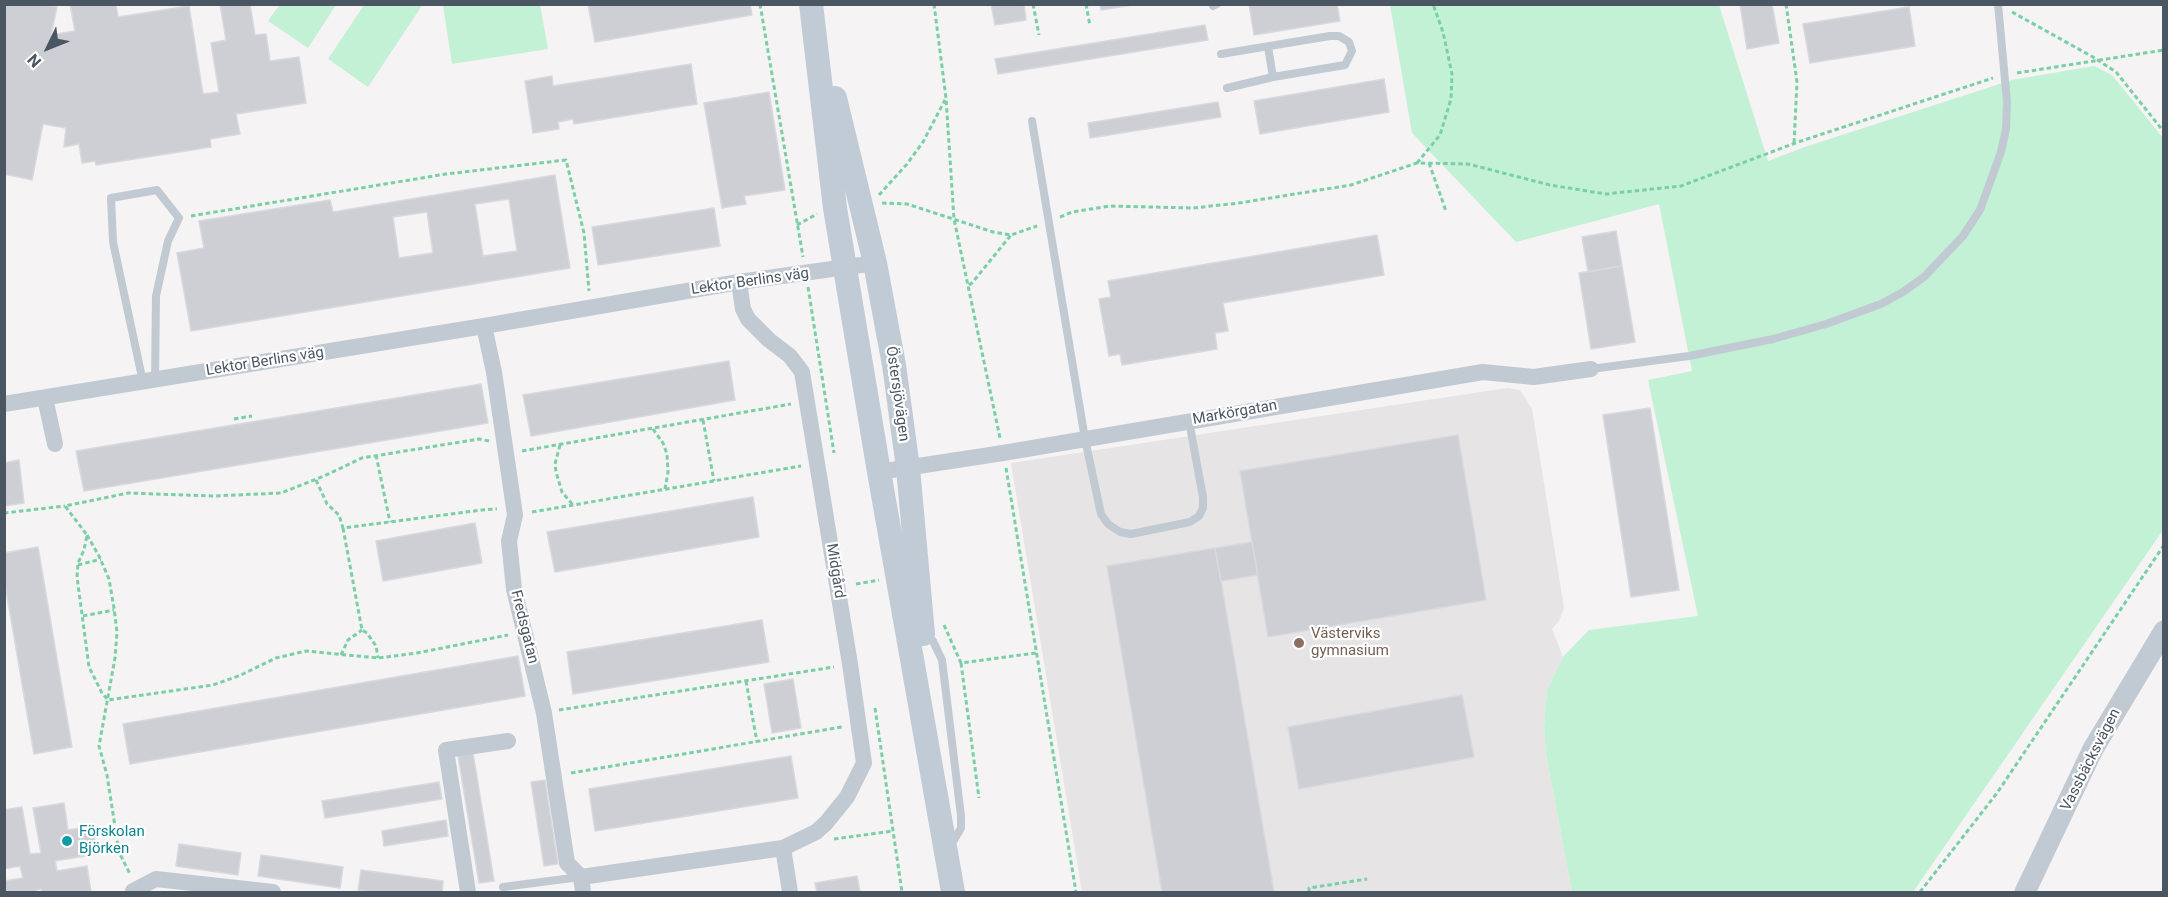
<!DOCTYPE html>
<html>
<head>
<meta charset="utf-8">
<style>
	body { margin:0 }
	#map { position:relative; width:2168px; height:897px; overflow:hidden; background:#f5f3f3; font-family:Roboto,sans-serif }
	canvas { display:block }
	.frame { position:absolute; inset:0; border:6px solid #4a5661; pointer-events:none }
	.north { position:absolute; left:18px; top:18px; width:60px; height:60px; -webkit-text-stroke:4px #fff; paint-order:stroke; rotate:227deg; font-size:16px; font-weight:700; line-height:24px; text-align:center; color:#4a5661 }
	.north::after { content:''; display:block; margin:auto; width:21px; height:27px; background:#4a5661; clip-path:polygon(50% 0,100% 100%,50% 72%,0 100%) }
</style>
</head>
<body>
<div id="map">
<canvas width="2168" height="897"></canvas>
<div class="frame"></div>
<div class="north">N</div>
</div>
<script>
const c = document.querySelector('canvas').getContext('2d');
c.lineJoin = 'round';
function fill(path, color) {
  c.fillStyle = color;
  c.fill(path, 'evenodd');
}
function toPath(rows) {
  const path = new Path2D();
  for (const r of rows) {
    path.moveTo(r[0], r[1]);
    for (let i = 2; i < r.length; i += 2) path.lineTo(r[i], r[i + 1]);
  }
  return path;
}
function trace(path, color, width, dash) {
  c.strokeStyle = color;
  c.lineWidth = width;
  c.lineCap = dash ? 'butt' : 'round';
  c.setLineDash(dash || []);
  c.stroke(path);
}
function drawText(font, color, halo, rows, align = 'center') {
  c.font = font + ' Roboto,sans-serif';
  c.lineWidth = 4.5;
  c.setLineDash([]);
  c.textBaseline = 'middle';
  c.strokeStyle = halo;
  c.fillStyle = color;
  for (const [text, x, y, turn = 0] of rows) {
    c.save();
    c.translate(x, y);
    c.rotate((+turn || 0) * Math.PI / 180);
    c.textAlign = isNaN(turn) ? turn : align;
    if (halo) c.strokeText(text, 0, 0);
    c.fillText(text, 0, 0);
    c.restore();
  }
}
fill(toPath([
	[1507,388,1520,390,1532,409,1564,608,1559,621,1552,629,1563,657,1547,690,1544,726,1546,754,1572,892,1082,892,1011,463]
]), '#e6e4e5');
fill(toPath([
	[280,4,336,4,336,5,308,48,268,21],
	[417,4,421,7,368,87,328,59,364,5],
	[443,5,540,5,548,49,452,64],
	[1390,5,1719,5,1768,161,1805,147,2012,80,2094,66,2112,75,2163,138,2163,530,1913,892,1572,892,1546,754,1544,726,1547,690,1563,657,1589,630,1698,616,1648,380,1692,371,1659,204,1516,242,1412,133]
]), '#c3f1d5');
const building = toPath([
	[4,4,45,4,57,7,51,35,75,31,70,4,116,4,118,17,189,6,203,94,219,92,211,43,226,40,220,4,250,4,255,35,266,34,270,61,299,57,306,103,236,114,240,134,210,139,211,147,96,165,95,161,82,163,79,144,64,147,66,128,43,124,32,180,4,174,4,4],
	[588,4,750,4,752,15,595,42,588,4],
	[991,4,1024,4,1026,20,995,25,991,4],
	[1100,4,1132,4,1132,5,1101,10,1100,4],
	[1249,4,1337,4,1340,21,1254,35,1249,4],
	[1740,4,1772,4,1779,43,1747,49,1740,4],
	[1909,7,1915,46,1810,63,1803,24,1909,7],
	[1205,25,1208,40,998,74,995,59,1205,25],
	[691,64,697,104,574,124,573,119,558,122,559,129,533,133,525,81,552,76,553,86,691,64],
	[1384,79,1389,112,1260,134,1254,101,1384,79],
	[769,92,785,190,744,196,746,204,722,208,704,103,769,92],
	[1218,102,1221,117,1090,138,1088,123,1218,102],
	[555,175,570,268,191,331,177,253,204,248,199,221,330,200,333,212,555,175],
	[509,199,517,251,483,256,475,204,509,199],
	[427,212,433,253,399,258,393,217,427,212],
	[714,208,720,246,598,265,592,227,714,208],
	[1616,231,1622,266,1588,272,1582,237,1616,231],
	[1377,235,1384,275,1223,303,1228,331,1215,333,1217,349,1122,365,1120,354,1109,356,1099,299,1111,297,1108,281,1377,235],
	[1622,266,1635,342,1591,349,1579,273,1622,266],
	[729,361,735,400,531,436,523,395,729,361],
	[481,384,488,423,84,491,76,451,481,384],
	[1650,408,1679,590,1631,597,1603,415,1650,408],
	[1458,435,1486,600,1268,637,1240,471,1458,435],
	[19,460,24,503,4,506,4,463,19,460],
	[753,497,759,537,555,572,547,532,753,497],
	[475,523,482,563,383,581,376,541,475,523],
	[1252,542,1258,575,1221,581,1215,548,1252,542],
	[38,547,72,747,34,754,4,578,4,553,38,547],
	[1215,548,1221,581,1274,892,1162,892,1107,566,1215,548],
	[762,620,769,662,573,694,567,652,762,620],
	[518,656,525,696,130,764,123,724,518,656],
	[793,679,801,728,772,733,764,684,793,679],
	[1462,695,1474,757,1299,789,1288,727,1462,695],
	[473,753,494,881,479,883,458,756,473,753],
	[791,756,798,798,595,831,589,789,791,756],
	[545,780,558,864,544,866,531,782,545,780],
	[439,782,442,799,325,818,322,801,439,782],
	[64,803,68,830,93,826,97,854,55,861,57,871,87,866,91,892,42,892,41,889,36,890,37,892,4,892,4,881,23,878,20,866,4,869,4,810,22,807,30,854,41,853,33,808,64,803],
	[446,820,448,836,384,846,382,831,446,820],
	[179,844,241,853,238,875,176,866,179,844],
	[261,855,343,867,340,888,258,876,261,855],
	[361,870,443,881,442,892,372,892,358,890,361,870],
	[857,876,860,892,817,892,815,883,857,876]
]);
fill(building, '#cdcfd5');
trace(building, '#d7d9de', 1.5);
trace(toPath([
	[760,4,803,257],
	[934,4,946,98,954,219,1000,438],
	[1033,4,1039,35],
	[1086,4,1090,26],
	[1786,4,1797,82,1794,144],
	[2012,12,2093,57,2116,72,2164,132],
	[2017,73,2164,50],
	[1417,163,1440,135,1451,99,1452,74,1443,32,1433,4],
	[1429,163,1446,211],
	[879,195,907,164,923,142,945,100],
	[882,203,907,204,993,232,1011,235,1037,226],
	[191,216,446,174,566,160,584,233,589,291],
	[1060,217,1072,212,1110,206,1193,208,1239,203,1351,185,1417,163,1468,164,1550,185,1606,194,1681,186,1798,142,1993,78],
	[797,225,817,214],
	[969,285,972,283,1011,235],
	[808,287,834,453],
	[234,419,252,416],
	[703,420,714,481],
	[653,429,663,443,667,454,668,472,665,489],
	[489,441,479,439,362,458,324,476,281,493,214,496,128,493,65,506,87,535,84,550,78,563,77,577,89,667,102,693,108,700,213,685,241,675,276,658,306,651,378,658,417,653,508,635],
	[560,445,555,464,556,472,562,492,573,505],
	[522,451,791,404],
	[376,455,390,522],
	[1006,468,1076,892],
	[316,480,327,504,339,515,343,528,482,510,497,509],
	[532,512,801,466],
	[4,513,65,506],
	[343,528,362,630,367,633,376,646,378,658],
	[87,535,99,556,109,579,114,608,117,632,115,658,99,746,107,775,119,852,130,874],
	[78,565,101,559],
	[856,584,879,580],
	[83,616,114,610],
	[944,625,961,663,1036,653],
	[341,655,348,640,362,630],
	[961,663,979,798],
	[746,681,757,742],
	[875,708,902,892],
	[559,710,834,667],
	[571,773,842,727],
	[834,839,893,831],
	[1309,892,1309,888,1367,879],
	[1920,892,1997,793,2164,545]
]), '#7ad0a6', 3, [4.5, 3]);
trace(toPath([
	[1213,6,1217,4],
	[1221,54,1330,36,1339,36,1349,42,1352,51,1345,65,1273,77,1268,47],
	[1227,88,1273,77],
	[1032,121,1085,439,1101,514,1108,524,1120,532,1131,534,1190,522,1199,516,1203,508,1203,497,1189,421],
	[1591,369,1689,356,1773,339,1826,324,1881,304,1903,292,1924,277,1963,236,1980,210,2001,152,2006,129,2007,102,1998,4],
	[143,382,113,242,111,198,157,190,179,218,168,241,156,296,155,380],
	[925,634,933,641,942,660,961,816,961,828,954,840,949,844],
	[503,887,580,877]
]), '#c1cad2', 8);
trace(toPath([
	[484,326,494,372,515,515,509,541,514,589,544,713,567,863,581,877],
	[45,398,55,444],
	[4,404,484,326,739,282,875,263],
	[879,472,1003,453,1483,372,1534,377,1591,369],
	[783,848,790,892],
	[134,892,133,891,156,879,273,892],
	[468,892,446,750,508,741],
	[583,892,581,877,783,848,816,832,826,823,847,797,864,763,850,664,802,372,790,356,769,340,748,319,743,309,739,282]
]), '#c1cad2', 16);
trace(toPath([
	[2025,892,2093,749,2164,631]
]), '#c1cad2', 21);
trace(toPath([
	[811,4,835,208,879,472,953,892],
	[835,98,875,263,894,365,908,468,923,634]
]), '#c1cbd6', 24);
for (const [x, y, r, color] of [
	[1299,643,6,"#8d6e63"],
	[67,841,6,"#0f9aa8"]
]) {
  const dot = new Path2D();
  dot.arc(x, y, r, 0, 2 * Math.PI);
  c.fillStyle = color;
  c.fill(dot);
  trace(dot, '#fff', 2);
}
drawText('15px', '#4a5661', '#fff', [
	["Lektor Berlins väg",750,282,-8],
	["Lektor Berlins väg",265,362,-9],
	["Östersjövägen",897,394,82],
	["Markörgatan",1235,413,-10],
	["Midgård",835,571,81],
	["Fredsgatan",524,627,76],
	["Vassbäcksvägen",2091,760,-63]
]);
drawText('15px', '#785e54', '#fff', [
	["Västerviks",1311,634],
	["gymnasium",1311,651]
], 'left');
drawText('15px', '#0d838f', '#fff', [
	["Förskolan",79,832],
	["Björken",79,849]
], 'left');
</script>
</body>
</html>
